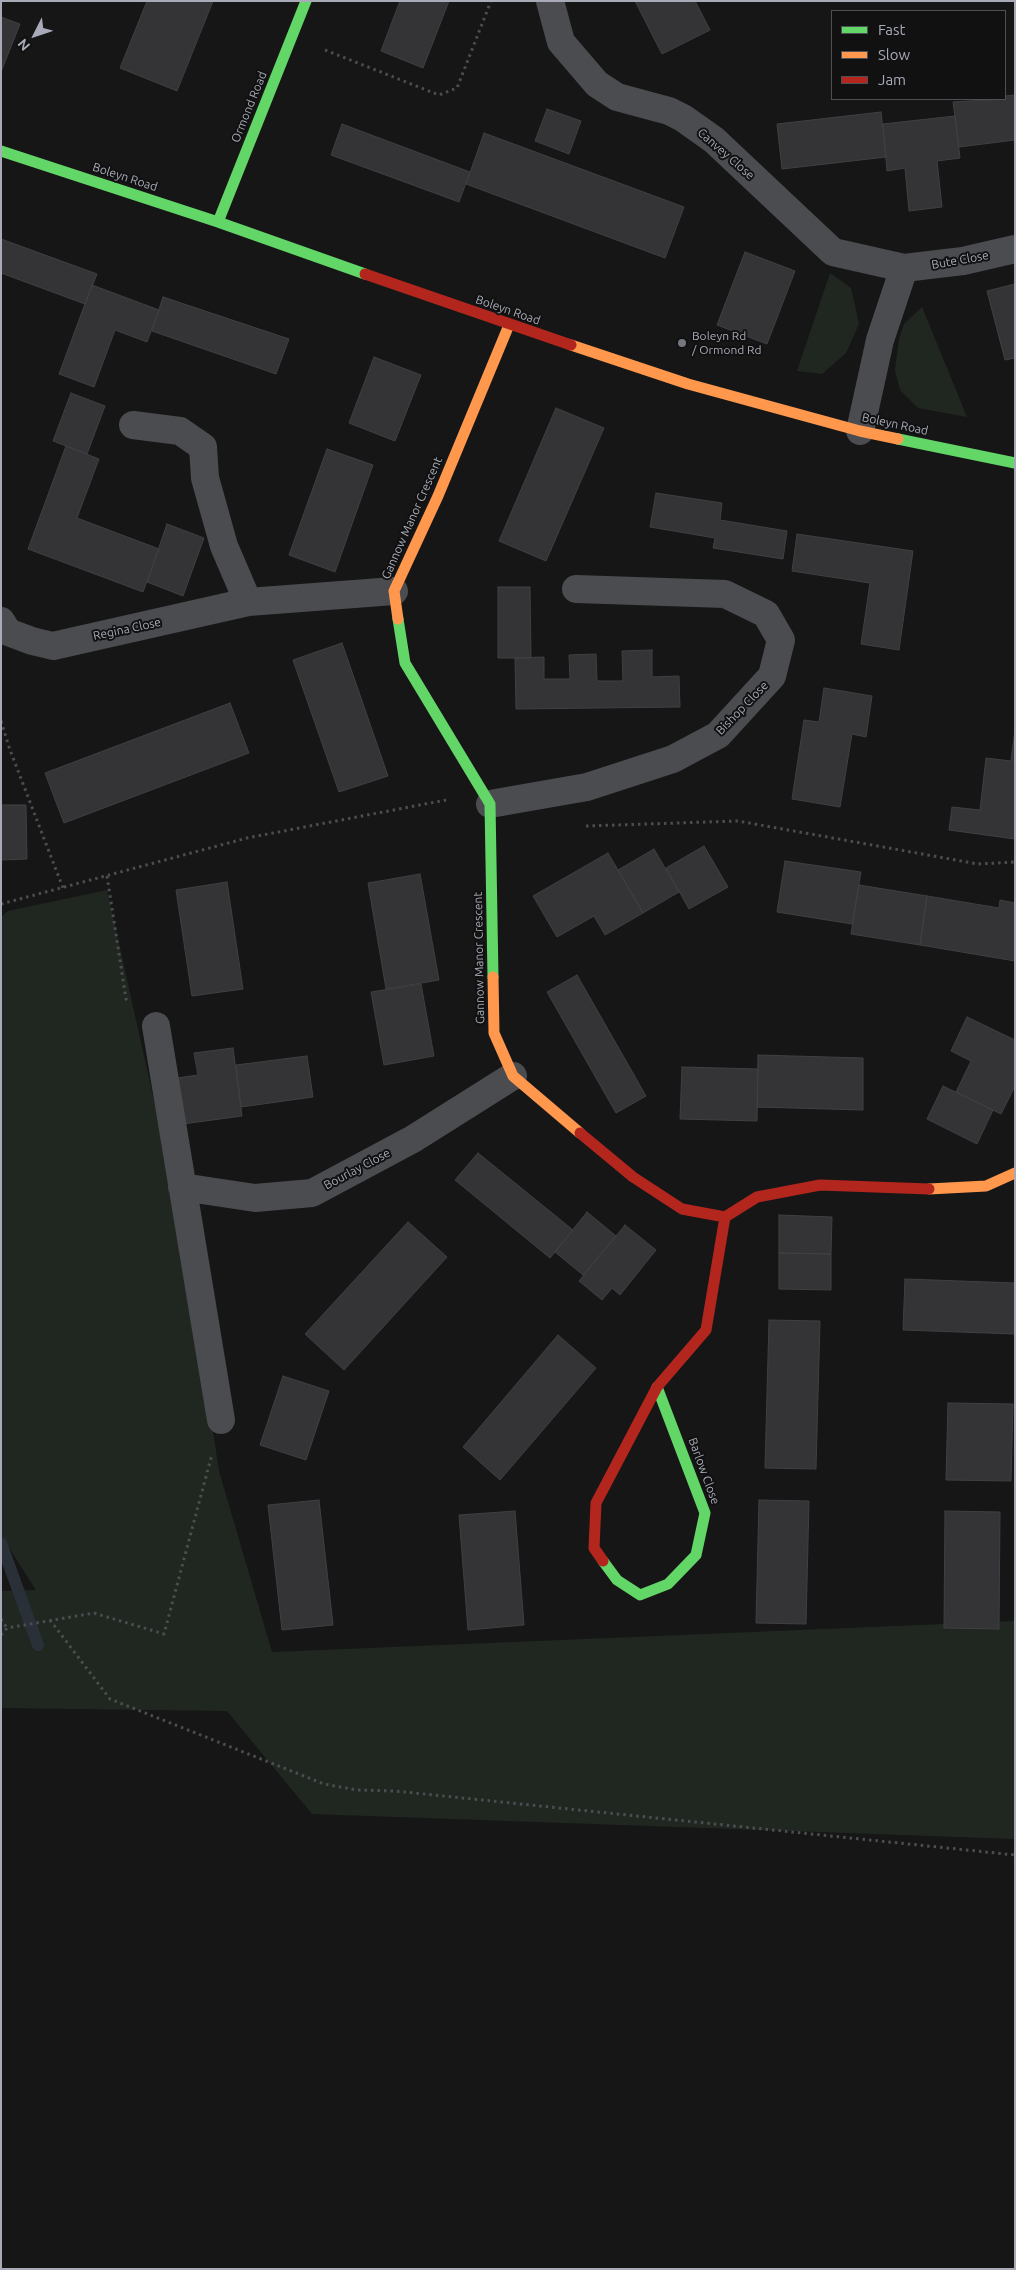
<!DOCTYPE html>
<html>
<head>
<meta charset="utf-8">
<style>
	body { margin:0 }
	#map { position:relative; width:1016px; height:2270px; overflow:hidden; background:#161617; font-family:Ubuntu,sans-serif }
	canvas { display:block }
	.frame { position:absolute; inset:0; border:2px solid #a8abb7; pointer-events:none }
	.legend { position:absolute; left:831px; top:10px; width:175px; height:90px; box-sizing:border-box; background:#111112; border:1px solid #4d4f54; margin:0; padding:6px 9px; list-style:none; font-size:15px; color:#a8abb7 }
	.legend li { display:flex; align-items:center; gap:10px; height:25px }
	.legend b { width:25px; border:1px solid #4d4f54 }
	.north { position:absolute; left:10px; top:10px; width:50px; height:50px; -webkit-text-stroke:4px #111112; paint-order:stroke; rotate:229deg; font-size:14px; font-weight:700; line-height:20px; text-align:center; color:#a8abb7 }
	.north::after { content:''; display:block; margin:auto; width:18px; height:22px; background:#a8abb7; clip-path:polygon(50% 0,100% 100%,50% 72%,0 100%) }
</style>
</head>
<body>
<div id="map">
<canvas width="1016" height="2270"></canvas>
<div class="frame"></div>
<ul class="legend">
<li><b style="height:6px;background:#63d668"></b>Fast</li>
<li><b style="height:6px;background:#ff974d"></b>Slow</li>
<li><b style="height:6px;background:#b3261e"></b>Jam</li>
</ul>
<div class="north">N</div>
</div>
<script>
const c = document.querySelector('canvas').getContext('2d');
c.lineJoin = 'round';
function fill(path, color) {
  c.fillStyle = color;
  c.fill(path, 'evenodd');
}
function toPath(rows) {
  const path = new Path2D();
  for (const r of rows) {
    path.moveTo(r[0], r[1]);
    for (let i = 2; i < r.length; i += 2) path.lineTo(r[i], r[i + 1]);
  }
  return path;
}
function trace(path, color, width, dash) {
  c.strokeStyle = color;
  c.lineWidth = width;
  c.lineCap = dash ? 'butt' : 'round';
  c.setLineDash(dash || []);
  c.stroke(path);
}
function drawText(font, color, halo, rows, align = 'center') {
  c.font = font + ' Ubuntu,sans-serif';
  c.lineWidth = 4;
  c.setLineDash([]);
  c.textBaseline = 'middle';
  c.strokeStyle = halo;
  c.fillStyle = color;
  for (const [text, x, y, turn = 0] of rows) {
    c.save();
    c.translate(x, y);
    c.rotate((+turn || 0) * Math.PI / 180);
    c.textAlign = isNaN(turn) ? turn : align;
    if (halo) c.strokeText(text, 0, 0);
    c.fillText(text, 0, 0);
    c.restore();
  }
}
fill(toPath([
	[830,273,851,288,859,324,846,353,822,374,797,371],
	[922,307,967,417,918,408,900,390,895,370,899,339,904,324],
	[107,890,182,1226,219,1471,272,1652,1015,1621,1015,1839,312,1814,227,1711,1,1708,1,1591,36,1590,1,1535,1,917,8,911]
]), '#202721');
trace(toPath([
	[1,1543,38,1645]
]), '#2a3038', 12);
const building = toPath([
	[147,1,213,1,177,91,120,68,147,1],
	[400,1,449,1,423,68,381,51,400,1],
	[635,1,695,1,710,30,662,54,635,1],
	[1,17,20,24,1,72,1,17],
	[1015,95,1015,140,959,147,953,102,1005,99,1005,96,1015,95],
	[547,109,581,121,569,154,535,141,547,109],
	[881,112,886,157,782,169,777,124,881,112],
	[955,116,960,158,937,161,942,207,909,211,905,168,887,171,883,124,955,116],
	[342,124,470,172,459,202,331,155,342,124],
	[484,133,684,207,665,258,466,184,484,133],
	[1,239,97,274,85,304,1,273,1,239],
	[745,252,795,271,767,344,717,325,745,252],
	[1015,284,1015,358,1005,360,987,291,1015,284],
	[92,285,159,310,147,342,115,330,94,387,59,374,92,285],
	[163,297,289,339,276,374,152,331,163,297],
	[374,357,421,375,395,441,349,423,374,357],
	[71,393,105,406,87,454,53,441,71,393],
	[556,408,604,428,546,561,499,541,556,408],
	[66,446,99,459,77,518,159,549,143,592,28,549,66,446],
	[327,449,373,465,335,572,289,555,327,449],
	[656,493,722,503,720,520,787,531,783,559,713,548,715,538,650,527,656,493],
	[167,524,204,538,183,596,147,582,167,524],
	[797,534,913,551,899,650,861,644,870,583,792,571,797,534],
	[498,587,530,587,531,658,498,658,498,587],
	[342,643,388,776,339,792,293,660,342,643],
	[652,650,652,677,679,676,680,707,516,709,515,658,544,657,544,679,570,679,569,655,596,654,597,681,623,681,622,651,652,650],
	[824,688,872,696,866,737,852,734,840,807,792,799,804,720,819,722,824,688],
	[230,703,249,753,64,823,45,773,230,703],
	[1015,730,1015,839,949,830,952,807,980,810,986,758,1011,761,1015,730],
	[1,805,26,805,27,859,1,860,1,805],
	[704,846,728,887,689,909,666,868,704,846],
	[654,849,679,892,643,913,618,870,654,849],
	[608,853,643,913,605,935,594,916,557,937,533,896,608,853],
	[785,861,861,872,852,924,777,912,785,861],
	[420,874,439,980,386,989,368,883,420,874],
	[227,882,243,989,192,996,176,890,227,882],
	[859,885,927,896,920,945,851,934,859,885],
	[927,896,999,908,1000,900,1015,903,1015,961,920,945,927,896],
	[577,975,646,1096,616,1113,547,992,577,975],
	[421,984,434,1056,384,1065,371,992,421,984],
	[967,1017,1015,1040,1015,1086,1001,1114,956,1092,971,1061,951,1051,967,1017],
	[233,1048,242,1116,183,1124,177,1078,198,1075,194,1053,233,1048],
	[758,1055,863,1058,863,1110,757,1107,758,1055],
	[307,1056,313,1097,241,1107,236,1065,307,1056],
	[682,1067,758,1069,757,1121,680,1119,682,1067],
	[943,1086,993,1110,977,1144,927,1119,943,1086],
	[478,1153,573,1230,550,1258,455,1180,478,1153],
	[587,1212,616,1236,583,1275,555,1252,587,1212],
	[779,1215,832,1217,831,1254,779,1253,779,1215],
	[408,1222,447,1257,344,1370,305,1334,408,1222],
	[625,1225,656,1250,620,1295,612,1288,602,1300,579,1281,625,1225],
	[779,1253,831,1254,831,1290,779,1289,779,1253],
	[905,1279,1015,1283,1015,1334,903,1330,905,1279],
	[769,1320,820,1321,816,1469,765,1468,769,1320],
	[558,1335,596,1368,500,1480,463,1447,558,1335],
	[283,1376,329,1391,306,1460,260,1445,283,1376],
	[948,1403,1013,1404,1011,1481,946,1480,948,1403],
	[319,1500,333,1625,282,1630,268,1505,319,1500],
	[759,1500,809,1501,806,1624,756,1623,759,1500],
	[515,1511,524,1625,468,1630,459,1515,515,1511],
	[945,1511,1000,1512,999,1629,944,1628,945,1511]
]);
fill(building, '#343436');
trace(building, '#3f4043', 1);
trace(toPath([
	[325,50,439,95,457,88,491,1],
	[1,721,10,750,63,888],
	[586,826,738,821,978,864,1015,862],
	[107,876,126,999,130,1002],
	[1,904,247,838,446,800],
	[1,1619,7,1628],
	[50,1620,110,1699,324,1784,357,1790,395,1791,1015,1855],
	[1,1635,7,1628,94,1613,164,1634,212,1454]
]), '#4c4d51', 3, [2.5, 4]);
trace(toPath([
	[550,1,561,42,597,84,617,97,669,111,683,118,714,140,833,252,904,268,963,261,1015,249],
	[133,425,180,431,203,447,205,478,224,546,248,602],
	[860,431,880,340,904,268],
	[1,621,8,632,32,641,53,646,248,602,394,591],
	[490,804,587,787,673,759,718,735,772,676,781,640,766,614,725,594,576,589],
	[156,1026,221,1420],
	[182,1187,255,1198,312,1193,413,1139,513,1076]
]), '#4b4c4f', 28);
trace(toPath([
	[1,151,218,222,365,274],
	[218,222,306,1],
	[898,439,1015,463],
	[398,619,405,663,490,804,493,977],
	[603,1561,617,1580,640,1595,668,1584,696,1555,705,1513,657,1387]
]), '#63d668', 11);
trace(toPath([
	[571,345,688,384,860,431,898,439],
	[398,619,394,591,438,496,509,325],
	[493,977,494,1033,513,1076,580,1133],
	[929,1189,986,1186,1015,1173]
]), '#ff974d', 11);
trace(toPath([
	[365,274,571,345],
	[580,1133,633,1177,682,1209,725,1217,757,1197,820,1185,929,1189],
	[603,1561,594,1548,596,1503,657,1387,706,1330,725,1217]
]), '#b3261e', 11);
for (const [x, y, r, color] of [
	[682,343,5,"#75777f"]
]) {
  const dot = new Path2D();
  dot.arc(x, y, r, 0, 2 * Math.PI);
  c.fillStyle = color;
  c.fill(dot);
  trace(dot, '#111112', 2);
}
drawText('12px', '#a8abb7', '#111112', [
	["Ormond Road",249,107,-68],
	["Canvey Close",726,154,41],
	["Boleyn Road",125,177,18],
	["Bute Close",960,260,-10],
	["Boleyn Road",508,310,19],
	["Boleyn Road",895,424,12],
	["Gannow Manor Crescent",412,518,-66],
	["Regina Close",127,629,-12],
	["Bishop Close",742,708,-46],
	["Gannow Manor Crescent",479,958,-91],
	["Bourlay Close",357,1169,-28],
	["Barlow Close",704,1471,70]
]);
drawText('12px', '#a8abb7', '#111112', [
	["Boleyn Rd",692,336],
	["/ Ormond Rd",692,350]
], 'left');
</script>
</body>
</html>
